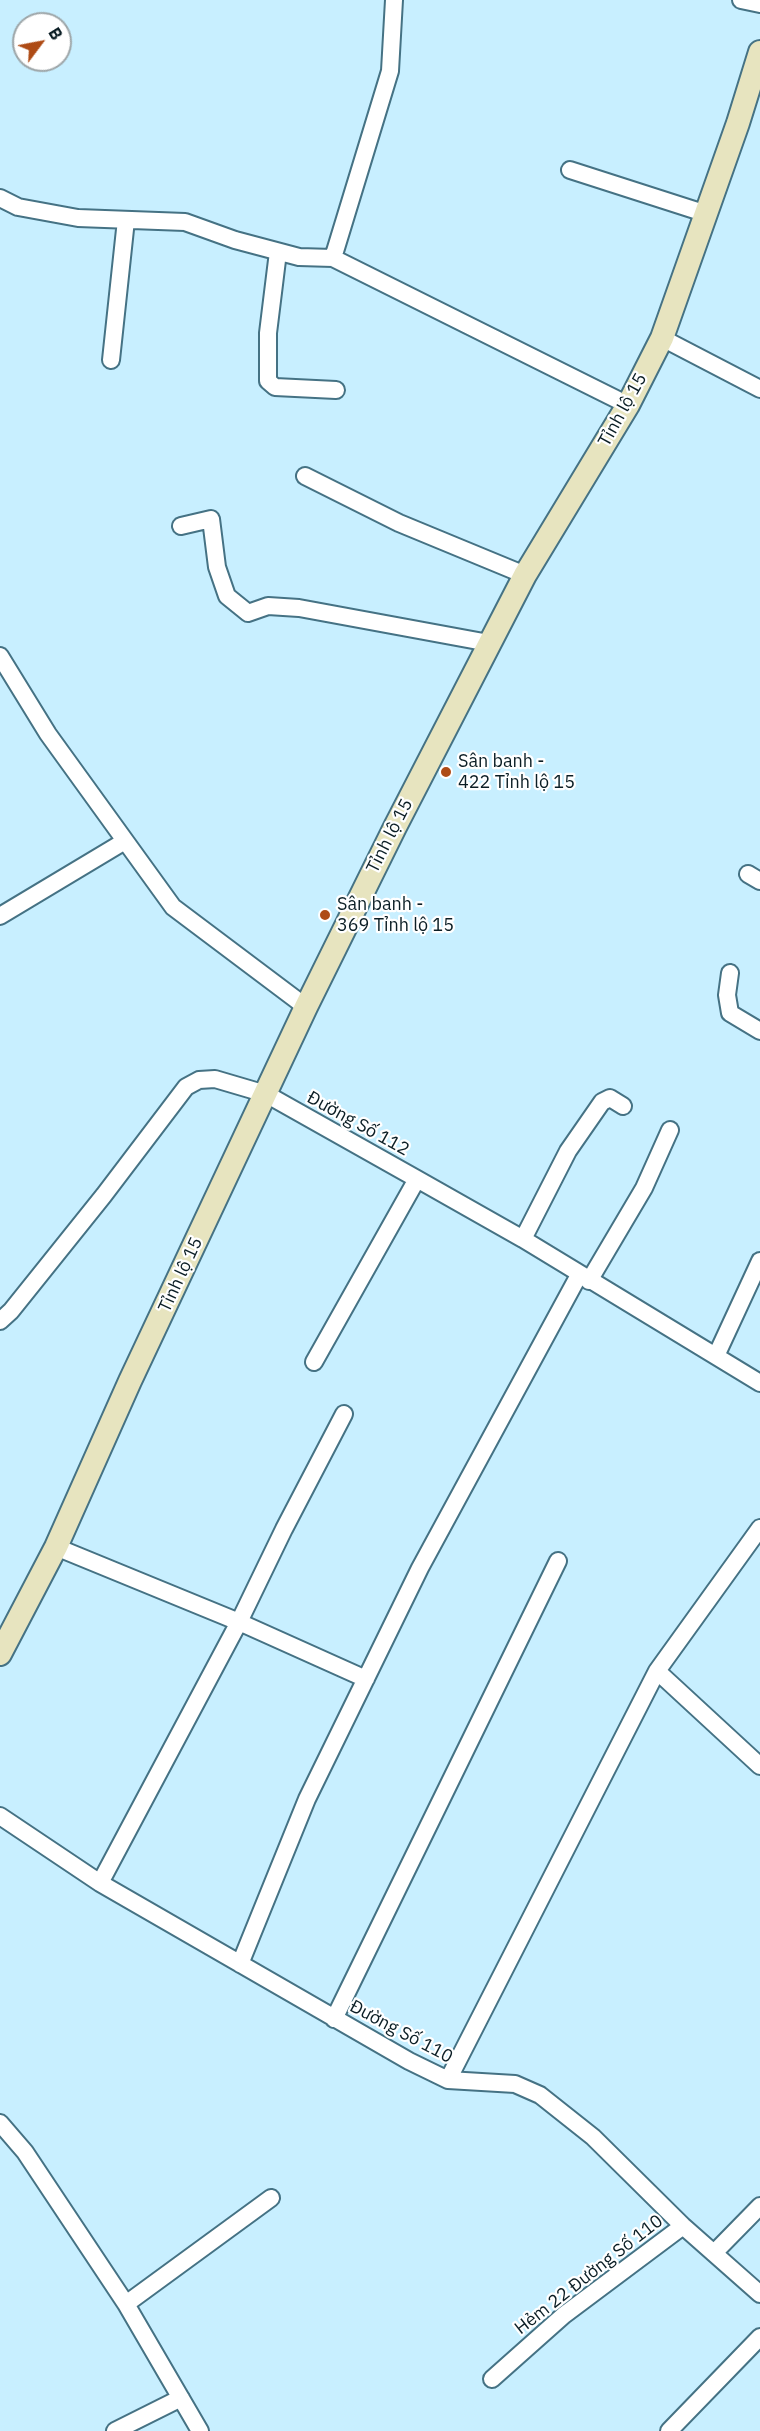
<!DOCTYPE html>
<html>
<head>
<meta charset="utf-8">
<style>
	body { margin:0 }
	#map { position:relative; width:760px; height:2431px; overflow:hidden; background:#c8efff; font-family:"IBM Plex Sans",sans-serif }
	canvas { display:block }
	.north { position:absolute; left:12px; top:12px; width:60px; height:60px; box-sizing:border-box; background:#fff; border:2px solid #9da5a8; border-radius:50%; rotate:58deg; font-size:16px; font-weight:700; line-height:24px; text-align:center; color:#0b1e25 }
	.north::after { content:''; display:block; margin:auto; width:21px; height:27px; background:#ae4b15; clip-path:polygon(50% 0,100% 100%,50% 72%,0 100%) }
</style>
</head>
<body>
<div id="map">
<canvas width="760" height="2431"></canvas>
<div class="north">B</div>
</div>
<script>
const c = document.querySelector('canvas').getContext('2d');
c.lineJoin = 'round';
function toPath(rows) {
  const path = new Path2D();
  for (const r of rows) {
    path.moveTo(r[0], r[1]);
    for (let i = 2; i < r.length; i += 2) path.lineTo(r[i], r[i + 1]);
  }
  return path;
}
function trace(path, color, width, dash) {
  c.strokeStyle = color;
  c.lineWidth = width;
  c.lineCap = dash ? 'butt' : 'round';
  c.setLineDash(dash || []);
  c.stroke(path);
}
function drawText(font, color, halo, rows, align = 'center') {
  c.font = font + ' "IBM Plex Sans",sans-serif';
  c.lineWidth = 4.5;
  c.setLineDash([]);
  c.textBaseline = 'middle';
  c.strokeStyle = halo;
  c.fillStyle = color;
  for (const [text, x, y, turn = 0] of rows) {
    c.save();
    c.translate(x, y);
    c.rotate((+turn || 0) * Math.PI / 180);
    c.textAlign = isNaN(turn) ? turn : align;
    if (halo) c.strokeText(text, 0, 0);
    c.fillText(text, 0, 0);
    c.restore();
  }
}
const street = toPath([
	[394,0,390,71,333,258,628,405],
	[741,0,760,4],
	[570,170,707,214],
	[0,198,18,207,78,218,185,222,235,240,299,257,333,258],
	[278,252,268,333,268,381,275,387,336,390],
	[662,338,760,389],
	[111,360,126,220],
	[305,476,399,523,525,575],
	[181,526,211,519,217,567,227,596,248,613,268,606,299,608,489,643],
	[0,656,48,734,173,907,306,1007],
	[748,874,760,881],
	[0,916,125,841],
	[730,973,727,995,730,1013,760,1031],
	[523,1239,568,1151,602,1102,610,1098,623,1106],
	[589,1281,644,1188,670,1130],
	[0,1321,11,1311,104,1195,186,1087,199,1080,215,1079,266,1094,417,1179,523,1239,760,1383],
	[716,1356,760,1261],
	[314,1362,417,1179],
	[56,1547,239,1622,366,1679],
	[657,1671,760,1766],
	[0,1816,100,1883,409,2061,448,2080,515,2084,540,2095,593,2137,683,2226,760,2294],
	[100,1883,239,1622,284,1529,344,1414],
	[240,1964,307,1799,420,1568,579,1275],
	[334,2019,558,1561],
	[448,2080,657,1671,760,1528],
	[0,2123,25,2152,126,2304,200,2431],
	[714,2253,760,2206],
	[126,2304,271,2198],
	[492,2379,564,2315,683,2226],
	[115,2431,181,2398],
	[669,2431,760,2337]
]);
const secondary = toPath([
	[0,1654,56,1547,130,1381,306,1007,395,827,525,575,628,405,662,338,738,123,760,52]
]);
trace(street, '#457284', 20);
trace(secondary, '#457284', 26);
trace(street, '#fff', 16);
trace(secondary, '#e7e4bf', 22);
for (const [x, y, r, color] of [
	[446,772,6,"#ae4b15"],
	[325,915,6,"#ae4b15"]
]) {
  const dot = new Path2D();
  dot.arc(x, y, r, 0, 2 * Math.PI);
  c.fillStyle = color;
  c.fill(dot);
  trace(dot, '#fff', 2);
}
drawText('18px', '#0b1e25', '#fff', [
	["Tỉnh lộ 15",623,410,-61],
	["Tỉnh lộ 15",390,836,-63],
	["Đường Số 112",358,1124,29],
	["Tỉnh lộ 15",181,1275,-65],
	["Đường Số 110",401,2032,28],
	["Hẻm 22 Đường Số 110",589,2275,-38]
]);
drawText('18px', '#0b1e25', '#fff', [
	["Sân banh -",458,762],
	["422 Tỉnh lộ 15",458,783],
	["Sân banh -",337,905],
	["369 Tỉnh lộ 15",337,926]
], 'left');
</script>
</body>
</html>
